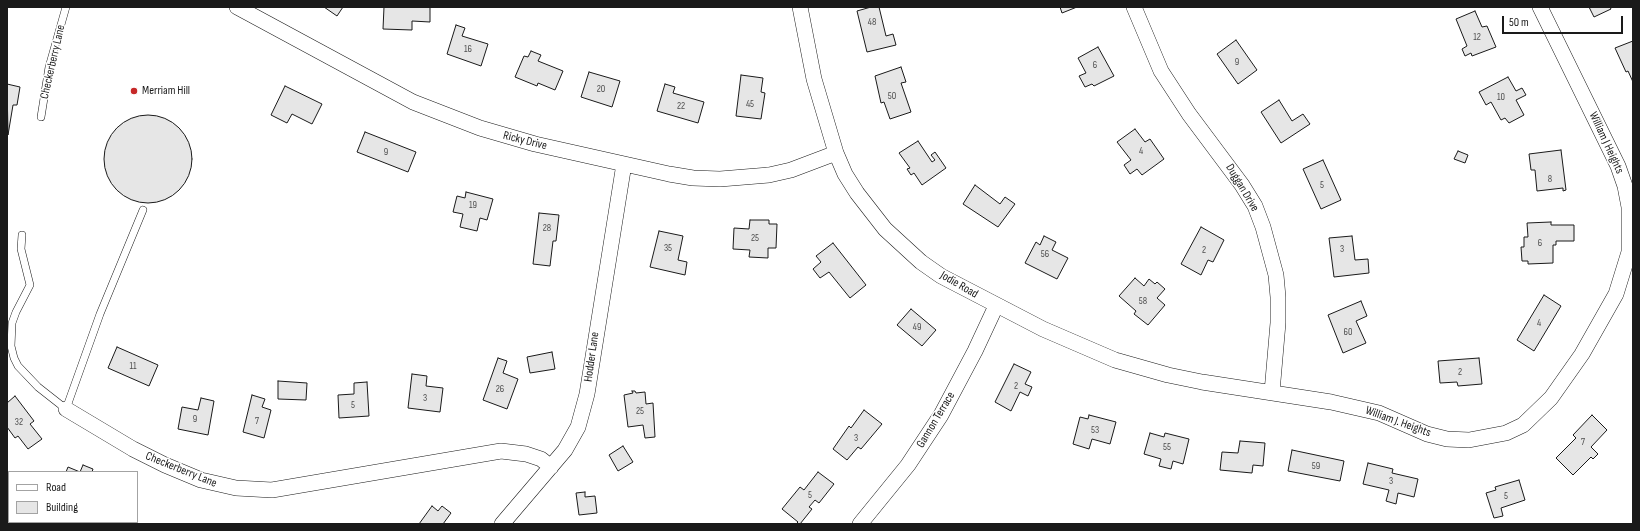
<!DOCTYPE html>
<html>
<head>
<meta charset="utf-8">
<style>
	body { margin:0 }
	#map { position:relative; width:1640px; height:531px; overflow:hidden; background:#fff; font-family:"Sofia Sans Condensed",sans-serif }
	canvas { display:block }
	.frame { position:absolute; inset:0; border:8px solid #1a1a1a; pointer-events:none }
	.legend { position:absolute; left:8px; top:471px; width:130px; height:52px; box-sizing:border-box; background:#fff; border:1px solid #a3a3a3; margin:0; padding:5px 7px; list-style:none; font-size:12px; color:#1a1a1a }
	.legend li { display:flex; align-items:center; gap:8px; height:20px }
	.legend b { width:20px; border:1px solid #a3a3a3 }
	.scale { position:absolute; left:1502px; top:16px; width:121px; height:18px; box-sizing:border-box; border:2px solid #1a1a1a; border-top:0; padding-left:5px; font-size:12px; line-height:14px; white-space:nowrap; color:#1a1a1a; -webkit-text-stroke:3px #fff; paint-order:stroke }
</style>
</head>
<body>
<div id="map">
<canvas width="1640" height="531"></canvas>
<div class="frame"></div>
<ul class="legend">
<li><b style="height:5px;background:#fff"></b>Road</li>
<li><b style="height:11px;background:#e6e6e6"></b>Building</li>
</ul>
<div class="scale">50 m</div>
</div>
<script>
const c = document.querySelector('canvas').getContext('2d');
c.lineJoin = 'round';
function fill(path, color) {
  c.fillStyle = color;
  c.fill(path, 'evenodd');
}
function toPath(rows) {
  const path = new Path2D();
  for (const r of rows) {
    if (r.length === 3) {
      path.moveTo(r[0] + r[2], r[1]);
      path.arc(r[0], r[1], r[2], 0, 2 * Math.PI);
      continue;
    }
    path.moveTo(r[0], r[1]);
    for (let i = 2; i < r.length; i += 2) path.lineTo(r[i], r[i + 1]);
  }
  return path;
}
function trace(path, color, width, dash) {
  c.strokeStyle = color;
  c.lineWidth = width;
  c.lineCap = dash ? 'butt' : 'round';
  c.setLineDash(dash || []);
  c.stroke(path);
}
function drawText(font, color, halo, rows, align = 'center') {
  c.font = font + ' "Sofia Sans Condensed",sans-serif';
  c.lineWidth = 3;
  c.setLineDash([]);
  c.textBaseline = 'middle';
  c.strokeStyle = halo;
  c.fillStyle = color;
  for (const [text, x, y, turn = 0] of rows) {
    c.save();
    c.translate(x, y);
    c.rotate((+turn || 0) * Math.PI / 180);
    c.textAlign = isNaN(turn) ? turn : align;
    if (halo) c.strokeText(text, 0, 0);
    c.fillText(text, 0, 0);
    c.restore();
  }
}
const building = toPath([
	[324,7,343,7,337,16,324,7],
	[384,7,430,7,430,22,412,21,412,30,383,29,384,7],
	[871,7,879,7,886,36,893,34,896,45,867,52,857,11,871,7],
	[1060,7,1077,7,1062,13,1060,7],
	[1589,7,1610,7,1611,9,1594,17,1589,7],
	[1475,11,1482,27,1487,26,1496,47,1472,56,1471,53,1465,56,1462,49,1467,46,1456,19,1475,11],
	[456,25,465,28,462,36,488,44,481,66,447,54,456,25],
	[1236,40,1257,70,1238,84,1217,54,1236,40],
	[1633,41,1633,82,1628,71,1626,72,1615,48,1633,41],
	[1098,47,1114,76,1094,86,1092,84,1085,87,1079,76,1086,73,1078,58,1098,47],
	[531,51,541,55,538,61,563,71,555,90,538,83,537,86,515,77,524,56,528,57,531,51],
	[901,67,906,82,901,83,911,112,890,119,884,102,881,103,875,76,901,67],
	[589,72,620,81,612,107,581,97,589,72],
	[741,75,763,78,761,92,765,93,761,119,736,116,741,75],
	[1508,77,1516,91,1522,88,1526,95,1516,100,1524,115,1509,123,1505,118,1501,120,1491,102,1486,105,1479,92,1508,77],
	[7,84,20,87,17,105,13,105,8,135,7,84],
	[665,84,675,87,673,93,704,102,698,123,657,111,665,84],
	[285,86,322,104,312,124,292,114,287,123,271,115,285,86],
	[1279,100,1292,121,1303,114,1310,124,1281,143,1261,112,1279,100],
	[148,159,44],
	[1135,129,1145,142,1150,139,1164,159,1142,175,1137,169,1130,174,1124,165,1131,160,1117,142,1135,129],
	[365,132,416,152,408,172,357,152,365,132],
	[918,141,932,162,935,160,931,155,935,152,946,168,922,185,914,173,911,175,907,169,910,168,899,153,918,141],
	[1561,150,1566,190,1563,191,1563,188,1537,191,1535,170,1531,170,1529,154,1561,150],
	[1458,151,1468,155,1465,163,1454,159,1458,151],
	[1323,160,1341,200,1321,209,1303,169,1323,160],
	[975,185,1000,204,1005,197,1015,204,998,227,963,204,975,185],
	[466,192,493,199,487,220,480,218,477,231,460,227,463,214,453,212,457,196,465,198,466,192],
	[539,213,559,215,556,241,553,241,550,266,533,264,539,213],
	[750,220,769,220,769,224,777,224,776,248,768,248,768,258,749,257,750,250,733,249,734,228,749,229,750,220],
	[1551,222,1551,225,1574,225,1574,241,1556,241,1556,245,1553,245,1553,263,1528,264,1528,261,1522,261,1521,247,1524,247,1524,237,1528,237,1527,223,1551,222],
	[1201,227,1224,240,1213,262,1208,260,1201,275,1181,264,1201,227],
	[659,231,683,236,678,260,687,262,685,275,650,267,659,231],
	[1044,236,1056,242,1052,250,1068,258,1057,279,1025,263,1036,242,1040,245,1044,236],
	[1352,236,1355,260,1368,259,1369,273,1334,277,1329,238,1352,236],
	[833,243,866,285,850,298,829,272,820,278,813,269,821,262,816,256,833,243],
	[1135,278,1144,286,1149,279,1155,284,1157,282,1165,289,1157,298,1165,305,1148,325,1134,314,1136,311,1119,296,1135,278],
	[1544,295,1561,306,1534,351,1517,340,1544,295],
	[1361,301,1367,316,1356,321,1366,343,1343,353,1328,315,1361,301],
	[911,309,936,330,922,346,897,325,911,309],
	[117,347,158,365,149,386,108,368,117,347],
	[552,352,555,369,530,373,527,357,552,352],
	[498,358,507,361,503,373,518,379,507,409,483,400,498,358],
	[1479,358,1482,384,1458,386,1457,382,1440,383,1438,361,1479,358],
	[1014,364,1031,372,1025,384,1032,387,1028,396,1020,392,1011,411,995,402,1014,364],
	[412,374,427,376,426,386,443,388,440,412,408,408,412,374],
	[278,381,307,383,306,400,278,399,278,381],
	[367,382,369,416,339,418,338,395,354,394,354,383,367,382],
	[632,391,635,391,636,393,645,392,646,404,653,403,655,437,645,438,643,425,628,427,624,395,633,393,632,391],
	[252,395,265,399,262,407,271,410,264,438,243,432,252,395],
	[15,396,34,421,30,424,42,439,28,449,18,436,15,438,7,427,7,403,15,396],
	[201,398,214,401,208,435,178,429,182,407,198,410,201,398],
	[864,410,882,424,861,449,858,447,847,460,833,449,849,426,851,428,864,410],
	[1089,415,1116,422,1110,444,1092,439,1089,449,1073,444,1080,417,1088,419,1089,415],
	[1592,415,1607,430,1591,447,1598,454,1593,459,1591,457,1573,475,1556,458,1576,438,1573,435,1592,415],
	[1150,433,1164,437,1165,433,1189,439,1183,464,1173,461,1171,469,1159,466,1161,459,1144,454,1150,433],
	[1240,441,1265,443,1263,466,1253,465,1252,473,1220,470,1222,452,1238,453,1240,441],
	[623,446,633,462,618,471,609,455,623,446],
	[1292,450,1344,461,1340,481,1288,471,1292,450],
	[1368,463,1393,469,1392,473,1418,479,1414,497,1398,493,1396,504,1386,501,1389,490,1363,484,1368,463],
	[83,465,93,469,92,472,66,472,68,467,80,472,83,465],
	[818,472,834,484,819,503,815,500,809,507,812,509,800,524,796,524,798,522,782,509,800,487,804,490,818,472],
	[1519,480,1525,500,1501,508,1503,516,1494,518,1486,493,1496,490,1495,487,1519,480],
	[585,492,585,497,595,496,597,513,579,515,576,493,585,492],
	[432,506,438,511,442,506,451,513,443,524,419,524,432,506]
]);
fill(building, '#e6e6e6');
trace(building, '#1a1a1a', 1);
const lane = toPath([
	[41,117,49,67,66,7],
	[22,235,21,249,30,285,16,312,12,323,11,346,14,358,18,366,38,387,66,409,100,314,143,210]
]);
const street = toPath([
	[237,7,413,102,480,128,535,144,669,174,693,178,720,179,769,175,791,170,836,153],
	[800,7,814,79,836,153,845,174,857,193,885,229,921,262,941,276,1043,329,1115,360,1168,375,1202,382,1331,402,1379,413,1427,434,1447,439,1469,440,1506,433,1523,425,1551,398,1582,354,1616,294,1629,252,1629,207,1625,186,1618,166,1540,7],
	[1134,7,1161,71,1189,114,1242,185,1255,206,1263,227,1276,275,1278,297,1278,323,1272,392],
	[66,409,133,449,165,465,201,480,236,488,272,490,501,451,526,454,541,459,551,467],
	[502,524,565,450,578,427,587,394,624,164],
	[860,524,908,465,941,415,975,351,996,306]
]);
trace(lane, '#1a1a1a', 8);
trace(street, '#1a1a1a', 16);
trace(lane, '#fff', 7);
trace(street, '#fff', 15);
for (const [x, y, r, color] of [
	[134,91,4,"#c62828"]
]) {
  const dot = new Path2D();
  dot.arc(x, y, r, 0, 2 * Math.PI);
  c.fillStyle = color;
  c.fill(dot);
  trace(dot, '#fff', 1.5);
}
drawText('10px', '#4d4d4d', null, [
	["48",872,22],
	["12",1477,37],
	["16",468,49],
	["9",1237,62],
	["6",1095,65],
	["20",601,89],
	["50",892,96],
	["10",1501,97],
	["45",750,104],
	["22",681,106],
	["4",1141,151],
	["9",386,152],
	["8",1550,179],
	["5",1322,185],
	["19",473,205],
	["28",547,228],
	["25",755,238],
	["6",1540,243],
	["35",668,248],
	["3",1342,249],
	["2",1204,250],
	["56",1045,254],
	["58",1143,301],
	["4",1539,323],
	["49",917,327],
	["60",1348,332],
	["11",133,366],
	["2",1460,372],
	["2",1016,386],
	["26",500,389],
	["3",425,398],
	["5",353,405],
	["25",640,411],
	["9",195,419],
	["7",257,421],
	["32",19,422],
	["53",1095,430],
	["3",856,438],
	["7",1583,442],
	["55",1167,447],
	["59",1316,466],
	["3",1391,481],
	["5",810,495],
	["5",1506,496]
]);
drawText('12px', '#1a1a1a', '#fff', [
	["Checkerberry Lane",53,62,-77],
	["Ricky Drive",525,141,14],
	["William J Heights",1606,143,65],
	["Duggan Drive",1242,188,59],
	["Jodie Road",959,285,30],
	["Hodder Lane",592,357,-82],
	["Gannon Terrace",936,420,-59],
	["William J. Heights",1398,422,20],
	["Checkerberry Lane",181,470,22]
]);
drawText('12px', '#1a1a1a', '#fff', [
	["Merriam Hill",142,91]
], 'left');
</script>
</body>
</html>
